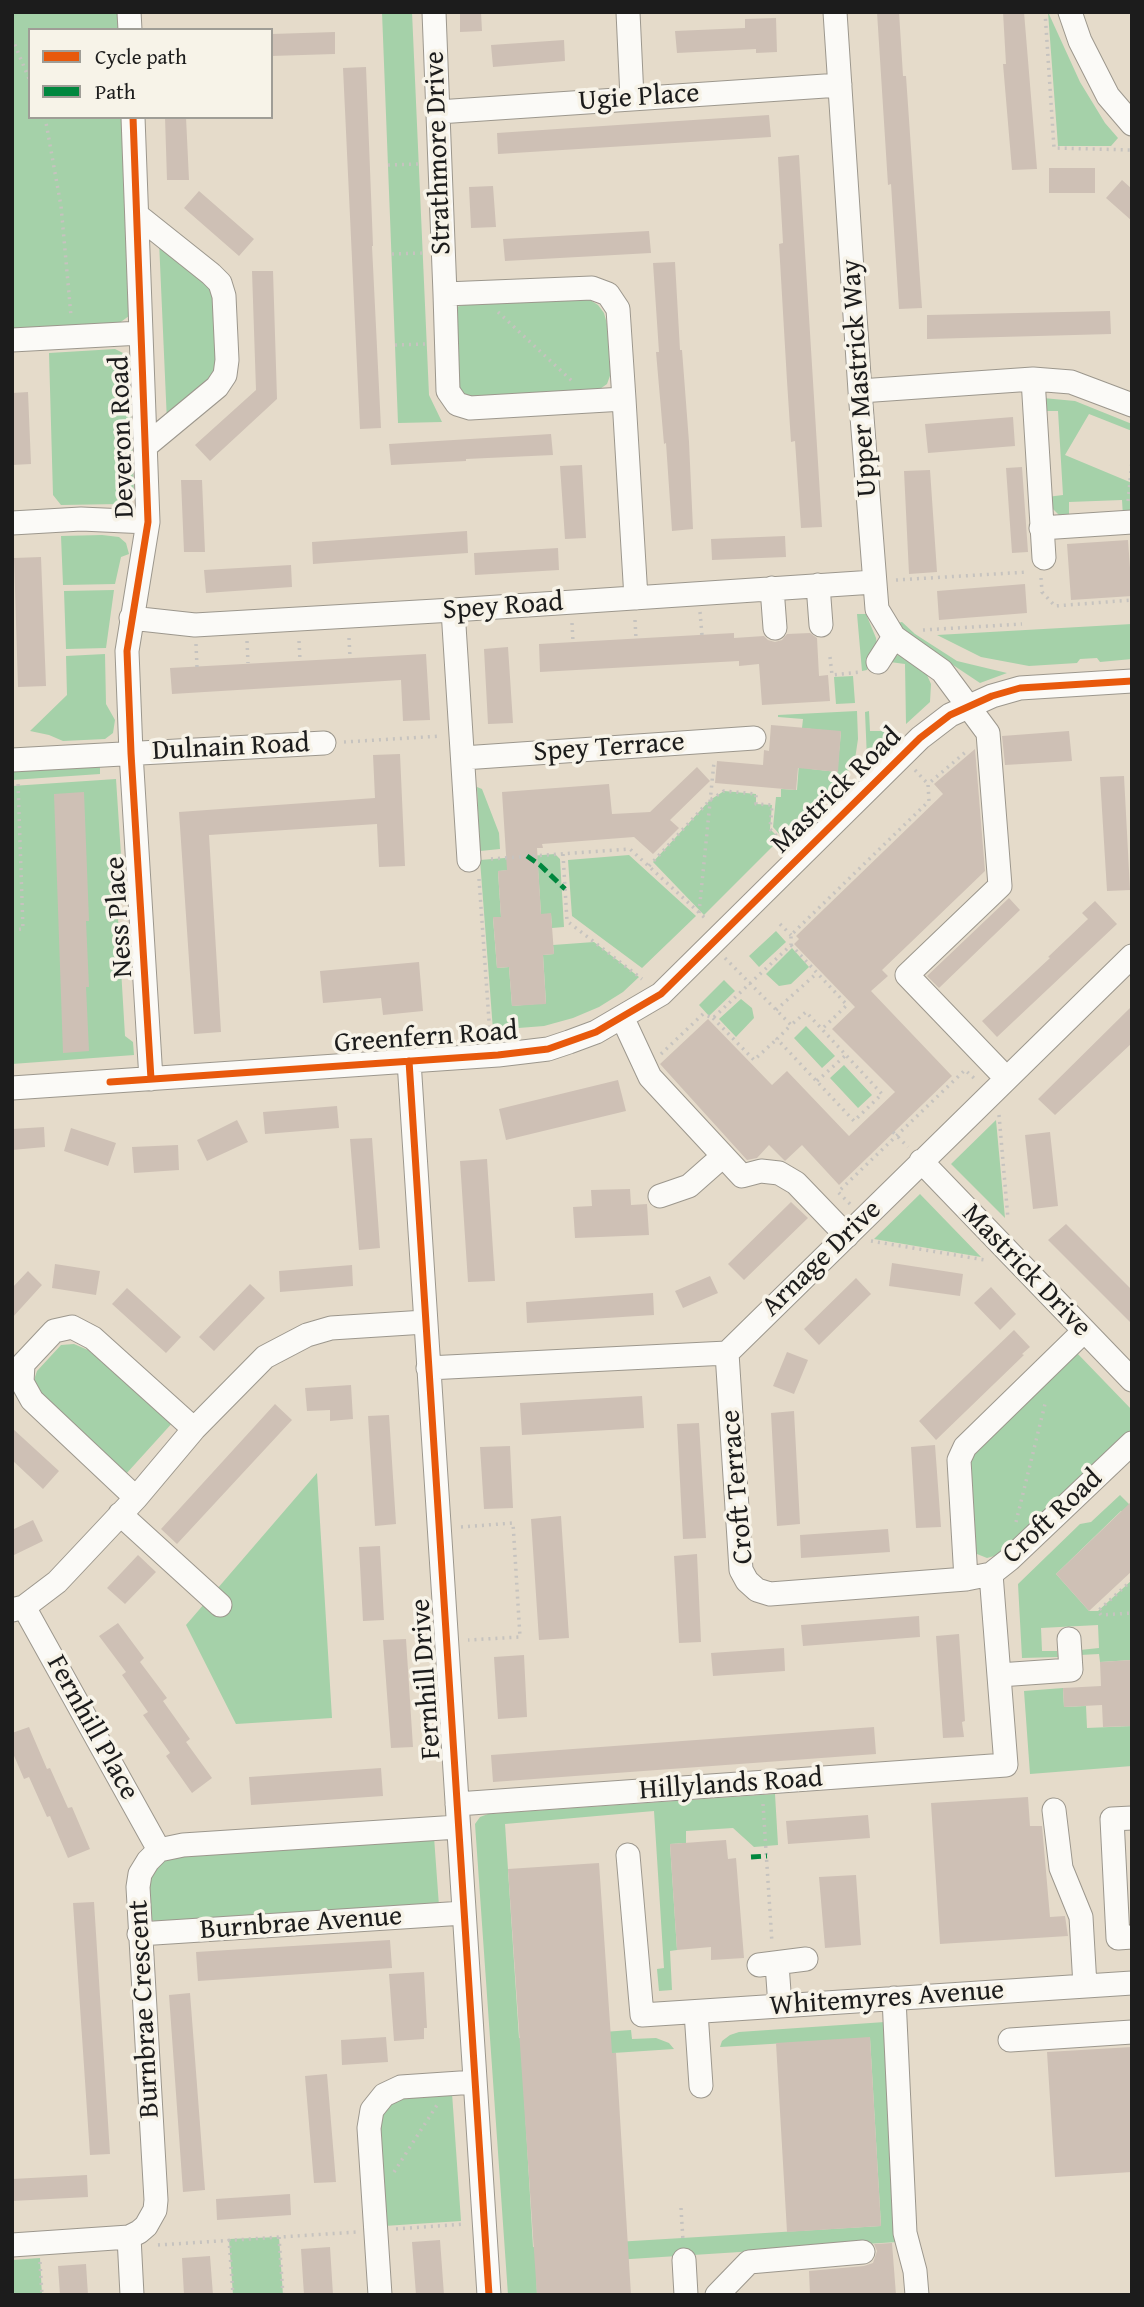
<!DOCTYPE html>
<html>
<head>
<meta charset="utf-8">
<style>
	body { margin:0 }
	#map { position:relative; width:1144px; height:2307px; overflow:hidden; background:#e5dbca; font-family:"Gentium Book Plus",serif }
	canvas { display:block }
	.frame { position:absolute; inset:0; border:14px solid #1c1c1c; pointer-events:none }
	.legend { position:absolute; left:28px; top:28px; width:245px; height:91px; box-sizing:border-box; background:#f7f3e8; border:2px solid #9f9d96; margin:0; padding:9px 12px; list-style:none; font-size:21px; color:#1c1c1c }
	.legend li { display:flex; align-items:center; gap:14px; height:35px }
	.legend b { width:35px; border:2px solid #9f9d96 }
</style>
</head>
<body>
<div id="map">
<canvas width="1144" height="2307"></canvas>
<div class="frame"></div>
<ul class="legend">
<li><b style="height:9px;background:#e8590c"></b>Cycle path</li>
<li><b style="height:9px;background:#00873e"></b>Path</li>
</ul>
</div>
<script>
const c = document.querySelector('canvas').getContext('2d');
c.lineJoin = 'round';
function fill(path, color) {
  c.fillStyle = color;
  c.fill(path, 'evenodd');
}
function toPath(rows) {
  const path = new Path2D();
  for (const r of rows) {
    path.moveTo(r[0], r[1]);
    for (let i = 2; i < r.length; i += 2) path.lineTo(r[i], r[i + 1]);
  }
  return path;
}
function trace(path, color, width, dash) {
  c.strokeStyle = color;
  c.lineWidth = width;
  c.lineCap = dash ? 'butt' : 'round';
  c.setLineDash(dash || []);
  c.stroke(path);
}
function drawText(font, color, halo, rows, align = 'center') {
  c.font = font + ' "Gentium Book Plus",serif';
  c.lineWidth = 7;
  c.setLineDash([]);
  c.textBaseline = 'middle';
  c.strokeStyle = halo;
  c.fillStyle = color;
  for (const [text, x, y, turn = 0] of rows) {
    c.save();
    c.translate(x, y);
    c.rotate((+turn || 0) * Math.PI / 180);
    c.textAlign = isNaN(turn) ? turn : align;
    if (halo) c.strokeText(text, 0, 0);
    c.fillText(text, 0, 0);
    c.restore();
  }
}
fill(toPath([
	[12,12,121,12,121,30,30,30,30,117,125,117,133,305,129,316,118,324,12,330],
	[382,12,412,12,429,395,442,422,398,423],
	[1048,12,1080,82,1105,123,1118,138,1111,146,1058,146],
	[159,241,215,286,216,373,167,422],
	[587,298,598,305,604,313,607,324,611,373,607,384,597,391,473,398,462,394,456,383,456,307,468,304],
	[115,349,123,353,129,359,134,492,128,500,120,504,61,505,53,495,49,353],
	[1043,398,1075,401,1132,424,1132,431,1089,414,1065,455,1132,483,1132,515,1123,516,1122,500,1069,502,1069,519,1060,516,1051,507,1047,497,1063,495,1058,411,1042,411],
	[102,535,119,537,126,543,129,554,121,557,115,584,63,585,61,536],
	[114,590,106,648,66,649,64,591],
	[857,614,866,614,876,638,877,644,867,670,862,671],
	[902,622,915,634,957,661,1007,673,980,683,908,635,897,623],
	[1132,624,1132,659,1100,662,1097,658,1080,659,1077,663,1029,666,981,657,937,635],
	[105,654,106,704,115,720,113,733,105,739,63,741,49,735,30,731,67,695,66,656],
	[899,655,919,669,927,675,931,684,930,702,906,724,905,664,890,662,893,656],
	[853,676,855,703,836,704,834,677],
	[857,711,858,739,855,759,844,778,829,795,782,837,773,827,776,797,781,797,781,789,797,790,800,750,813,751,811,769,837,772,841,732,802,728,803,719,778,717,778,715],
	[869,711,870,731,888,731,892,737,872,760,867,759,865,712],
	[100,764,100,774,12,780,12,769],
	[116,779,121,855,115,868,125,1036,133,1042,134,1055,12,1064,12,786],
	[477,787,482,789,499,833,500,849,480,851],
	[724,791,756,794,756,804,772,805,770,829,780,839,704,915,653,862,710,800],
	[555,854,560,859,564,927,552,928,551,914,541,914,538,868,498,871,501,917,493,918,497,968,509,967,512,1006,546,1003,543,955,554,954,553,945,594,942,639,977,623,992,599,1007,573,1018,544,1026,493,1030,480,860],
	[629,855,696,916,642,968,572,916,568,860],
	[776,931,786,942,759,967,749,956],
	[792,948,809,967,791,984,779,986,766,974],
	[724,980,735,991,709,1016,699,1005],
	[741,999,752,1008,754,1018,736,1037,719,1019],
	[806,1026,835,1056,822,1068,794,1038],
	[844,1065,872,1095,858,1108,830,1078],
	[996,1120,1005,1218,951,1164],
	[920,1194,981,1257,874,1239],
	[74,1344,88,1350,174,1421,126,1474,38,1395,33,1383,37,1371,61,1345],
	[1076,1352,1132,1410,1132,1430,1010,1547,998,1555,987,1558,977,1554,972,1545,968,1461,972,1451],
	[317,1473,332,1718,236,1724,186,1625],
	[1120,1495,1130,1505,1130,1511,1121,1511,1056,1574,1089,1611,1098,1611,1132,1580,1132,1660,1100,1662,1099,1654,1080,1655,1080,1650,1099,1648,1098,1625,1041,1628,1042,1651,1057,1651,1058,1657,1022,1658,1018,1584,1080,1524,1091,1522],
	[1063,1688,1064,1707,1086,1706,1087,1728,1132,1726,1132,1766,1030,1774,1024,1691],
	[775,1794,778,1845,754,1847,733,1828,686,1831,686,1843,670,1844,677,1950,670,1951,672,1990,659,1991,657,1969,664,1968,654,1811,505,1824,519,2038,631,2030,632,2039,656,2038,669,2043,674,2049,522,2059,533,2247,881,2226,870,2038,720,2047,722,2041,730,2035,739,2032,885,2022,897,2242,536,2265,537,2295,508,2295,475,1824,480,1817,488,1814],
	[434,1837,439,1906,156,1922,148,1918,145,1890,155,1866,169,1856],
	[452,2093,461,2221,384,2226,377,2128,381,2113,390,2103,402,2096],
	[279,2237,283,2295,233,2295,229,2239],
	[40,2258,42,2295,12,2295,12,2260]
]), '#a5d1a9');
fill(toPath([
	[460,12,481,12,482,31,460,32],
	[877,12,899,12,903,76,906,76,922,308,899,309,891,184,888,185],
	[1003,12,1024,12,1037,169,1012,170,1003,64,1006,64],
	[776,18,777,52,756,53,756,49,677,53,675,31,745,28,745,19],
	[335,32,335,54,271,56,271,34],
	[564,40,565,61,493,67,491,45],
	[366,67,373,246,372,246,381,428,360,429,343,68],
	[769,115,771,137,498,154,497,133],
	[165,117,186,117,189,180,167,180],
	[799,155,822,527,801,528,795,441,791,442,787,381,779,244,783,243,778,157],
	[1049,168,1095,168,1095,193,1049,193],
	[1122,180,1132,189,1132,221,1106,198],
	[493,186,496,227,471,228,469,187],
	[199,191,254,239,239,256,184,208],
	[649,231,651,253,505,261,503,239],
	[675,262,680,350,682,350,689,442,693,529,672,531,666,443,664,444,656,352,659,352,653,263],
	[252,271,273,271,277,399,210,461,195,445,256,390],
	[1110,311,1111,334,927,339,927,315],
	[28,392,31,464,12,465,12,393],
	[1013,417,1015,446,928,453,925,424],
	[551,434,553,455,466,459,466,461,391,465,389,444],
	[582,465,586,538,565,539,560,466],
	[1022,467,1028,552,1012,553,1006,468],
	[930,470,937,572,909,574,904,471],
	[181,480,202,480,205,552,184,552],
	[467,531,468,553,313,564,312,542],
	[785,536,786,557,712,560,711,539],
	[1128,540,1132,596,1071,600,1067,544],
	[558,548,559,570,475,575,474,553],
	[41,557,46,686,18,687,14,558],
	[291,565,292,587,206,593,204,570],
	[1025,584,1027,613,939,620,937,591],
	[734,633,734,638,764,636,768,640,775,642,782,640,787,634,810,633,817,638,819,676,828,675,830,701,762,705,759,664,739,666,739,661,540,672,539,644],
	[508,647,513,723,488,724,484,649],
	[426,654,430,720,403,721,401,680,172,694,170,668],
	[771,725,841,731,838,772,798,768,796,790,715,783,717,761,763,765,764,750,769,751],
	[1069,731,1072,761,1005,765,1002,736],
	[975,749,985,871,882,970,888,976,871,991,952,1076,839,1185,802,1145,785,1161,769,1145,757,1158,747,1160,660,1064,708,1019,772,1085,787,1071,849,1136,895,1092,832,1029,855,1007,794,944,799,939,796,936,943,794,934,784],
	[400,754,405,866,379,867,377,824,209,835,221,1032,194,1034,179,812,375,798,373,755],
	[697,767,710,781,670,820,679,828,653,854,634,837,542,844,543,848,537,848,541,914,551,913,554,954,543,955,546,1004,512,1006,509,967,497,968,493,917,501,917,498,871,507,870,502,792,609,784,612,814,650,812],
	[1124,776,1130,890,1107,891,1100,777],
	[84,792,89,921,86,921,89,987,86,987,89,1051,63,1053,54,794],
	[1009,898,1020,910,939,988,927,976],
	[1095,901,1117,924,997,1037,982,1021,1050,958,1048,957,1088,919,1082,913],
	[419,962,423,1011,383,1015,381,998,323,1003,320,971],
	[1132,1006,1132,1043,1055,1115,1038,1099],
	[618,1080,626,1111,506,1140,499,1109],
	[337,1106,339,1128,265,1134,263,1112],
	[237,1120,248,1142,207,1161,197,1140],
	[44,1127,45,1147,12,1150,12,1129],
	[71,1128,116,1143,108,1166,64,1151],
	[1050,1132,1058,1206,1033,1209,1025,1135],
	[372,1138,380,1248,359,1250,350,1139],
	[178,1145,179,1170,134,1173,132,1147],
	[487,1159,495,1281,468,1282,460,1161],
	[630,1189,631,1205,647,1204,649,1235,575,1238,573,1207,592,1206,591,1190],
	[791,1202,808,1218,744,1280,728,1264],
	[1066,1224,1132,1290,1132,1324,1048,1240],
	[892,1263,963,1274,960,1296,889,1286],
	[55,1264,100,1271,96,1295,52,1288],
	[352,1265,353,1286,280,1292,279,1271],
	[28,1271,42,1285,12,1318,12,1288],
	[710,1276,718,1293,683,1308,675,1291],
	[856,1278,871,1294,819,1345,804,1329],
	[250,1284,265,1298,214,1351,199,1337],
	[991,1287,1016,1314,1000,1330,974,1303],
	[127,1288,181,1337,166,1353,112,1304],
	[653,1293,654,1315,527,1323,526,1302],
	[1014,1330,1030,1347,1022,1354,1024,1355,936,1440,919,1421],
	[787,1352,808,1360,794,1394,773,1386],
	[351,1385,353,1419,330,1421,330,1410,307,1411,305,1388],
	[642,1396,644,1428,522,1435,520,1403],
	[275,1404,292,1420,177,1544,161,1529],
	[794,1411,800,1524,777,1526,771,1413],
	[389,1415,396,1524,375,1526,368,1416],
	[699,1423,706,1538,683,1539,677,1424],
	[12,1428,59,1471,43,1489,12,1460],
	[935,1445,941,1527,916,1528,911,1447],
	[510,1446,513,1508,484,1509,480,1447],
	[1132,1501,1132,1571,1089,1611,1056,1574],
	[561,1516,569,1638,539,1640,531,1519],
	[33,1520,43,1541,12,1556,12,1530],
	[888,1529,890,1552,801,1558,800,1535],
	[380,1546,384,1620,363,1621,359,1547],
	[697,1554,701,1642,679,1643,674,1556],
	[138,1555,156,1572,125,1604,107,1588],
	[919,1616,920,1637,803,1646,801,1625],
	[118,1623,144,1658,140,1662,167,1698,163,1701,190,1739,186,1742,212,1778,192,1793,166,1756,170,1753,143,1715,148,1712,122,1675,126,1672,99,1636],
	[959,1634,965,1721,962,1722,964,1737,943,1738,936,1636],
	[406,1639,413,1747,391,1748,383,1640],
	[784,1648,785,1671,713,1676,711,1653],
	[524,1655,527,1717,498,1719,494,1657],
	[1132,1660,1132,1726,1103,1727,1102,1705,1064,1707,1063,1688,1101,1686,1100,1662],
	[29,1727,47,1769,50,1768,68,1808,72,1807,90,1849,68,1858,50,1816,47,1817,29,1777,24,1779,12,1751,12,1733],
	[874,1727,876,1754,493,1782,491,1755],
	[381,1768,383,1796,251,1805,249,1777],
	[1028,1797,1030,1826,1042,1826,1050,1917,1065,1916,1068,1936,940,1944,931,1803],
	[868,1815,870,1838,788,1844,786,1821],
	[726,1840,728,1859,736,1858,744,1958,711,1960,711,1947,677,1950,670,1844],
	[599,1863,612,2053,616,2053,631,2295,537,2295,508,1869],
	[856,1875,861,1945,825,1948,819,1877],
	[94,1902,110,2154,90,2155,73,1903],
	[390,1940,392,1968,198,1981,196,1952],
	[424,1972,427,2028,424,2028,424,2039,394,2041,389,1974],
	[190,1993,205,2190,183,2192,169,1995],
	[386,2037,388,2062,342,2065,341,2040],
	[870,2037,881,2226,787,2232,776,2043],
	[1132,2047,1132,2172,1055,2177,1047,2052],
	[327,2074,336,2182,314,2183,305,2076],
	[87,2175,88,2197,12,2201,12,2179],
	[290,2194,291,2215,217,2220,216,2199],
	[440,2240,444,2295,416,2295,412,2242],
	[892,2243,896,2295,810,2295,809,2271,864,2266,873,2263,877,2251,874,2244],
	[330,2247,333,2295,304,2295,301,2249],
	[210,2256,213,2295,184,2295,182,2258],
	[86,2264,88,2295,60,2295,58,2266]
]), '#cec0b5');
const minor = toPath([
	[129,12,130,30],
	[434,12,445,294],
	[628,12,632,98],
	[835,12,860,391,877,609,894,637,942,671,988,733,1000,886,907,975,1006,1078],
	[1070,12,1080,41,1108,96,1132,124],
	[438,112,840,85],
	[133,117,148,522,127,651,131,753,151,1079],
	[137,215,211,274,220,283,224,296,227,360,225,375,217,387,147,445],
	[12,340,141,333],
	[1033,379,1044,558],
	[860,391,1033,379,1071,382,1132,405],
	[624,399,470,408,457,404,448,391,445,294,592,288,608,294,618,309,624,399,636,598],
	[12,523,81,519,148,522],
	[1041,528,1132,522],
	[818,585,821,625],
	[772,588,775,628],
	[453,610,469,860],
	[131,618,195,625,453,610,874,582],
	[878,662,894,637],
	[463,758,754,738],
	[12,760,324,743],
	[623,1019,650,1077,742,1176,761,1171,779,1173,796,1183,847,1236],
	[409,1061,489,2295],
	[12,1088,498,1055,548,1049,569,1042,596,1032,661,994,920,738,950,715,992,696,1020,688,1132,681],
	[921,1161,1132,1380],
	[660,1196,689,1186,723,1156],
	[727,1353,741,1570,747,1581,757,1590,770,1594,966,1579,991,1574],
	[428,1368,727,1353,1132,956],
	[136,1498,32,1400,22,1382,23,1364,54,1331,72,1327,93,1338,194,1429],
	[120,1514,220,1605],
	[966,1579,959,1460,965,1447,1084,1331],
	[24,1607,159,1850],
	[12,1610,24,1607,57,1582,136,1498,194,1429,265,1357,307,1335,331,1328,425,1322],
	[999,1675,1071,1670,1069,1639],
	[457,1804,1006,1765,991,1574,1010,1559,1132,1443],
	[1054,1810,1061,1868,1081,1917,1085,1986],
	[1132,1818,1112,1819,1118,1938,1132,1937],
	[628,1855,642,2015,1132,1983],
	[139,1934,464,1913],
	[777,1964,780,2006],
	[759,1965,806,1959],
	[894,1998,905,2233,915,2271,917,2295],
	[696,2012,701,2086],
	[1010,2040,1132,2032],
	[12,2245,129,2237],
	[684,2260,686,2295],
	[132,2295,129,2237,139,2232,146,2226,155,2210,156,2200,138,1887,140,1874,148,1861,159,1850,183,1845,458,1827],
	[380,2295,369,2128,372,2110,384,2095,401,2087,475,2082],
	[717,2295,749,2262,863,2252]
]);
trace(minor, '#9c978d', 25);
trace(toPath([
	[1045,12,1054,148,1132,150],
	[12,38,30,81],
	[45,117,61,206,71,316],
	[388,165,419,164],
	[392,254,424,253],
	[498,312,572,381],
	[395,345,425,344],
	[1128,501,1132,461],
	[1041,578,1042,592,1055,606,1132,600],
	[896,580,1028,572],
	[700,612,702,635],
	[635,620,636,639],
	[572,623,573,642],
	[923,630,1022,624],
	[349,638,350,657],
	[247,641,248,663],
	[299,641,300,660],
	[196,644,197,667],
	[830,657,832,675,861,672],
	[881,728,891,730,893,734],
	[344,742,441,736],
	[915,770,928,784],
	[563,854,567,921,642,979],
	[491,859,630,849,706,919],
	[649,866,710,800,724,791,756,794,756,804,772,805,770,829,784,844],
	[479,879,490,1035],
	[699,913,714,762],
	[780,924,791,935],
	[12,930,23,929,18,783],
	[791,945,847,1005,822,1029],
	[725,958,791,1025,777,1039,854,1121,882,1094,806,1012,791,1025],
	[776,1010,817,973],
	[713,1018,754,1060,777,1039],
	[661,1054,703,1014,713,1018,791,945,791,935,929,801,928,784,968,750],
	[817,1081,846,1055],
	[999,1115,1008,1219],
	[893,1132,908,1147],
	[850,1204,838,1192,965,1070,975,1079],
	[871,1241,985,1260],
	[1016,1522,1046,1400],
	[461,1527,513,1523,520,1637,468,1640],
	[1132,1580,1098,1611,1101,1615,1132,1613],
	[763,1804,772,1943],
	[394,2172,437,2105],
	[681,2208,683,2241],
	[396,2229,465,2224],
	[279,2237,283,2295],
	[229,2239,233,2295],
	[158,2245,357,2232],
	[40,2262,42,2295]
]), '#c6c3bf', 3.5, [2, 5]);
trace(minor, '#fbfaf7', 23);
trace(toPath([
	[527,856,540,865,565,889],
	[751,1857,767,1856]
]), '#00873e', 5, [10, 5]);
trace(toPath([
	[133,117,148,522,127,651,131,753,151,1079],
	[409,1061,489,2295],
	[110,1082,498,1055,548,1049,596,1032,661,994,920,738,950,715,992,696,1020,688,1132,681]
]), '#e8590c', 7);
drawText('28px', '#1c1c1c', '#f7f3e8', [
	["Ugie Place",639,98,-4],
	["Strathmore Drive",439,153,-92],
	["Upper Mastrick Way",860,378,-94],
	["Deveron Road",123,437,-92],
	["Spey Road",503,607,-4],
	["Dulnain Road",231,748,-3],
	["Spey Terrace",609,748,-4],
	["Mastrick Road",837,791,-44],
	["Ness Place",120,917,-94],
	["Greenfern Road",426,1038,-4],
	["Arnage Drive",822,1259,-44],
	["Mastrick Drive",1026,1271,46],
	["Croft Terrace",738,1487,-95],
	["Croft Road",1053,1517,-43],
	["Fernhill Drive",427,1679,-94],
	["Fernhill Place",92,1728,61],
	["Hillylands Road",731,1785,-4],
	["Burnbrae Avenue",301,1924,-4],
	["Whitemyres Avenue",887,1999,-4],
	["Burnbrae Crescent",145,2009,-93]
]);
</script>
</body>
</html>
